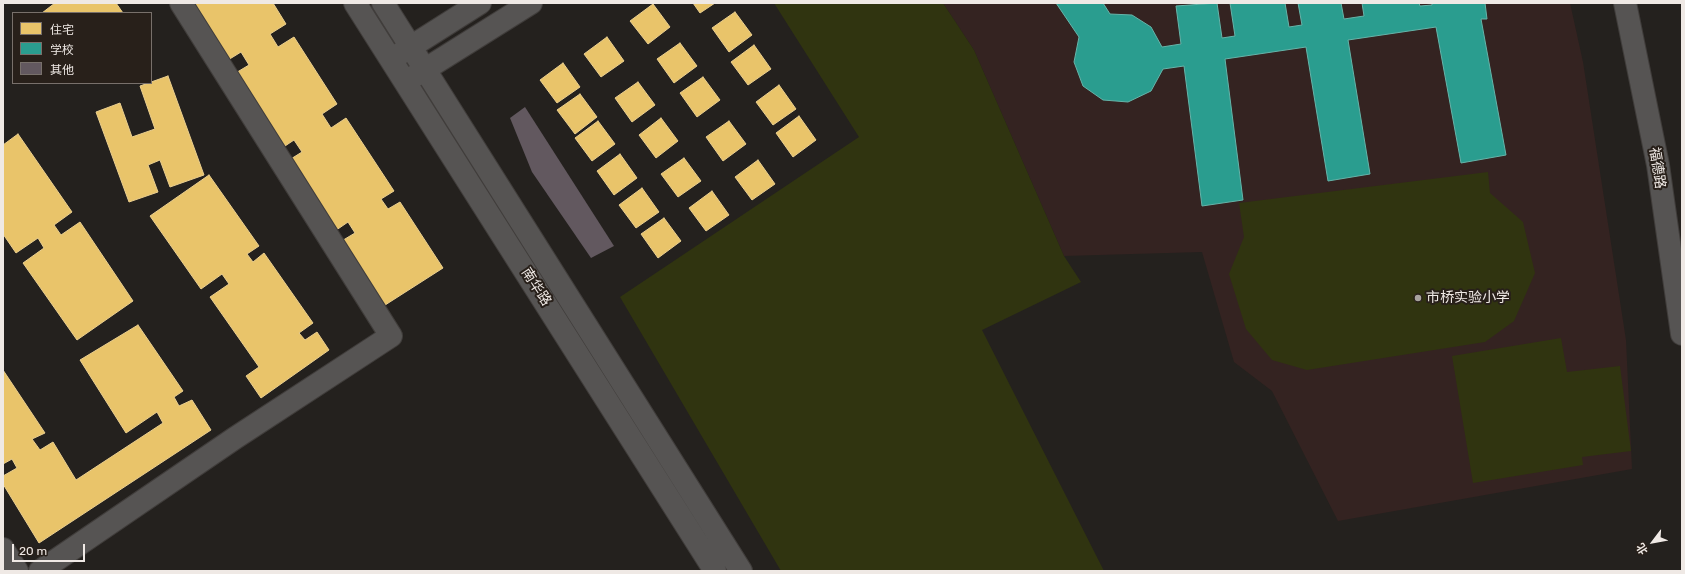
<!DOCTYPE html>
<html>
<head>
<meta charset="utf-8">
<style>
	body { margin:0 }
	#map { position:relative; width:1685px; height:574px; overflow:hidden; background:#24211e; font-family:Rubik,"Noto Sans SC",sans-serif }
	canvas { display:block }
	.frame { position:absolute; inset:0; border:4px solid #efe9e5; pointer-events:none }
	.legend { position:absolute; left:12px; top:12px; width:140px; height:72px; box-sizing:border-box; background:#28201a; border:1px solid #78706b; margin:0; padding:5px 7px; list-style:none; font-size:12px; color:#efe9e5 }
	.legend li { display:flex; align-items:center; gap:8px; height:20px }
	.legend b { width:20px; border:1px solid #78706b }
	.north { position:absolute; left:1633px; top:522px; width:40px; height:40px; -webkit-text-stroke:3px #28201a; paint-order:stroke; rotate:238deg; font-size:11px; font-weight:700; line-height:16px; text-align:center; color:#efe9e5 }
	.north::after { content:''; display:block; margin:auto; width:14px; height:18px; background:#efe9e5; clip-path:polygon(50% 0,100% 100%,50% 72%,0 100%) }
	.scale { position:absolute; left:12px; top:544px; width:73px; height:18px; box-sizing:border-box; border:2px solid #efe9e5; border-top:0; padding-left:5px; font-size:12px; line-height:14px; white-space:nowrap; color:#efe9e5; -webkit-text-stroke:3px #28201a; paint-order:stroke }
</style>
</head>
<body>
<div id="map">
<canvas width="1685" height="574"></canvas>
<div class="frame"></div>
<ul class="legend">
<li><b style="height:11px;background:#e9c46a"></b>住宅</li>
<li><b style="height:11px;background:#2a9d8f"></b>学校</li>
<li><b style="height:11px;background:#62585f"></b>其他</li>
</ul>
<div class="north">北</div>
<div class="scale">20 m</div>
</div>
<script>
const c = document.querySelector('canvas').getContext('2d');
c.lineJoin = 'round';
function fill(path, color) {
  c.fillStyle = color;
  c.fill(path, 'evenodd');
}
function toPath(rows) {
  const path = new Path2D();
  for (const r of rows) {
    path.moveTo(r[0], r[1]);
    for (let i = 2; i < r.length; i += 2) path.lineTo(r[i], r[i + 1]);
  }
  return path;
}
function trace(path, color, width, dash) {
  c.strokeStyle = color;
  c.lineWidth = width;
  c.lineCap = dash ? 'butt' : 'round';
  c.setLineDash(dash || []);
  c.stroke(path);
}
function drawText(font, color, halo, rows, align = 'center') {
  c.font = font + ' Rubik,"Noto Sans SC",sans-serif';
  c.lineWidth = 4;
  c.setLineDash([]);
  c.textBaseline = 'middle';
  c.strokeStyle = halo;
  c.fillStyle = color;
  for (const [text, x, y, turn = 0] of rows) {
    c.save();
    c.translate(x, y);
    c.rotate((+turn || 0) * Math.PI / 180);
    c.textAlign = isNaN(turn) ? turn : align;
    if (halo) c.strokeText(text, 0, 0);
    c.fillText(text, 0, 0);
    c.restore();
  }
}
fill(toPath([
	[943,3,1570,3,1583,62,1626,340,1632,469,1338,521,1272,391,1234,362,1202,252,1064,256,974,50]
]), '#342321');
fill(toPath([
	[774,3,943,3,974,50,1064,256,1081,282,982,330,1104,571,781,571,620,297,859,137],
	[1488,172,1490,193,1523,222,1535,273,1514,321,1485,342,1307,370,1272,360,1246,329,1229,274,1244,237,1239,203],
	[1561,338,1567,372,1620,366,1631,451,1582,457,1583,465,1473,483,1452,356]
]), '#303410');
const homes = toPath([
	[55,3,116,3,123,13,42,13,55,3],
	[191,3,273,3,286,24,270,34,278,47,294,37,337,104,322,114,331,128,346,118,394,191,381,199,388,209,400,202,443,268,382,307,340,242,355,233,348,222,332,233,286,162,302,152,294,140,282,148,234,74,249,65,241,52,228,60,191,3],
	[693,3,715,3,700,13,693,3],
	[653,4,670,27,648,44,630,21,653,4],
	[735,12,752,35,729,52,712,28,735,12],
	[607,37,624,61,601,77,584,54,607,37],
	[680,43,697,66,674,83,657,59,680,43],
	[754,45,771,69,748,85,731,62,754,45],
	[563,63,580,87,557,103,540,80,563,63],
	[168,76,204,175,170,187,160,160,148,165,158,192,129,202,96,112,120,103,132,137,155,129,140,86,168,76],
	[703,77,720,100,697,117,680,93,703,77],
	[638,82,655,105,632,122,615,98,638,82],
	[779,85,796,109,773,125,756,102,779,85],
	[580,94,597,117,575,134,557,110,580,94],
	[799,116,816,140,793,157,776,133,799,116],
	[661,118,678,141,656,158,639,135,661,118],
	[598,121,615,144,592,161,575,138,598,121],
	[729,121,746,144,723,161,706,137,729,121],
	[18,134,72,212,54,225,61,235,80,222,133,301,77,340,23,263,44,248,38,238,16,253,3,234,3,145,18,134],
	[620,154,637,178,614,195,597,171,620,154],
	[684,158,701,181,678,197,661,174,684,158],
	[758,160,775,184,752,200,735,177,758,160],
	[209,175,259,246,247,254,253,262,264,253,313,323,299,333,305,340,317,332,329,350,261,398,246,376,259,367,210,297,229,284,222,274,201,289,150,216,209,175],
	[642,188,659,212,636,228,619,205,642,188],
	[712,191,729,215,706,231,689,208,712,191],
	[664,218,681,241,658,258,641,234,664,218],
	[138,325,183,391,174,397,179,406,192,400,211,430,39,543,3,484,3,476,17,468,12,459,3,464,3,370,45,433,32,439,40,450,53,442,76,480,163,423,157,412,126,433,80,360,138,325]
]);
fill(homes, '#e9c46a');
trace(homes, '#ebcf8f', 1);
const schools = toPath([
	[1056,3,1103,3,1110,14,1132,15,1151,27,1162,47,1181,44,1176,6,1217,3,1222,38,1235,36,1230,3,1285,3,1289,27,1302,25,1298,3,1341,3,1344,19,1364,16,1362,3,1419,3,1420,6,1432,5,1432,3,1485,3,1487,19,1481,19,1506,155,1461,163,1436,27,1348,40,1370,174,1328,181,1306,47,1225,59,1243,200,1202,206,1184,66,1163,69,1151,91,1128,102,1103,100,1083,86,1074,62,1079,37,1056,3]
]);
fill(schools, '#2a9d8f');
trace(schools, '#65b4a9', 1);
fill(toPath([
	[525,107,614,246,591,258,532,172,510,118]
]), '#62585f');
const minor = toPath([
	[355,3,715,571],
	[383,3,741,571],
	[1625,3,1658,165,1682,334],
	[398,55,480,3],
	[413,77,531,3],
	[3,549,17,571],
	[40,571,235,438,391,336,181,3]
]);
trace(minor, '#403d3b', 24);
trace(minor, '#565453', 22);
for (const [x, y, r, color] of [
	[1418,298,4,"#a8a39f"]
]) {
  const dot = new Path2D();
  dot.arc(x, y, r, 0, 2 * Math.PI);
  c.fillStyle = color;
  c.fill(dot);
  trace(dot, '#28201a', 1.5);
}
drawText('14px', '#efe9e5', '#28201a', [
	["福德路",1657,168,81],
	["南华路",536,287,57]
]);
drawText('14px', '#efe9e5', '#28201a', [
	["市桥实验小学",1426,298]
], 'left');
</script>
</body>
</html>
